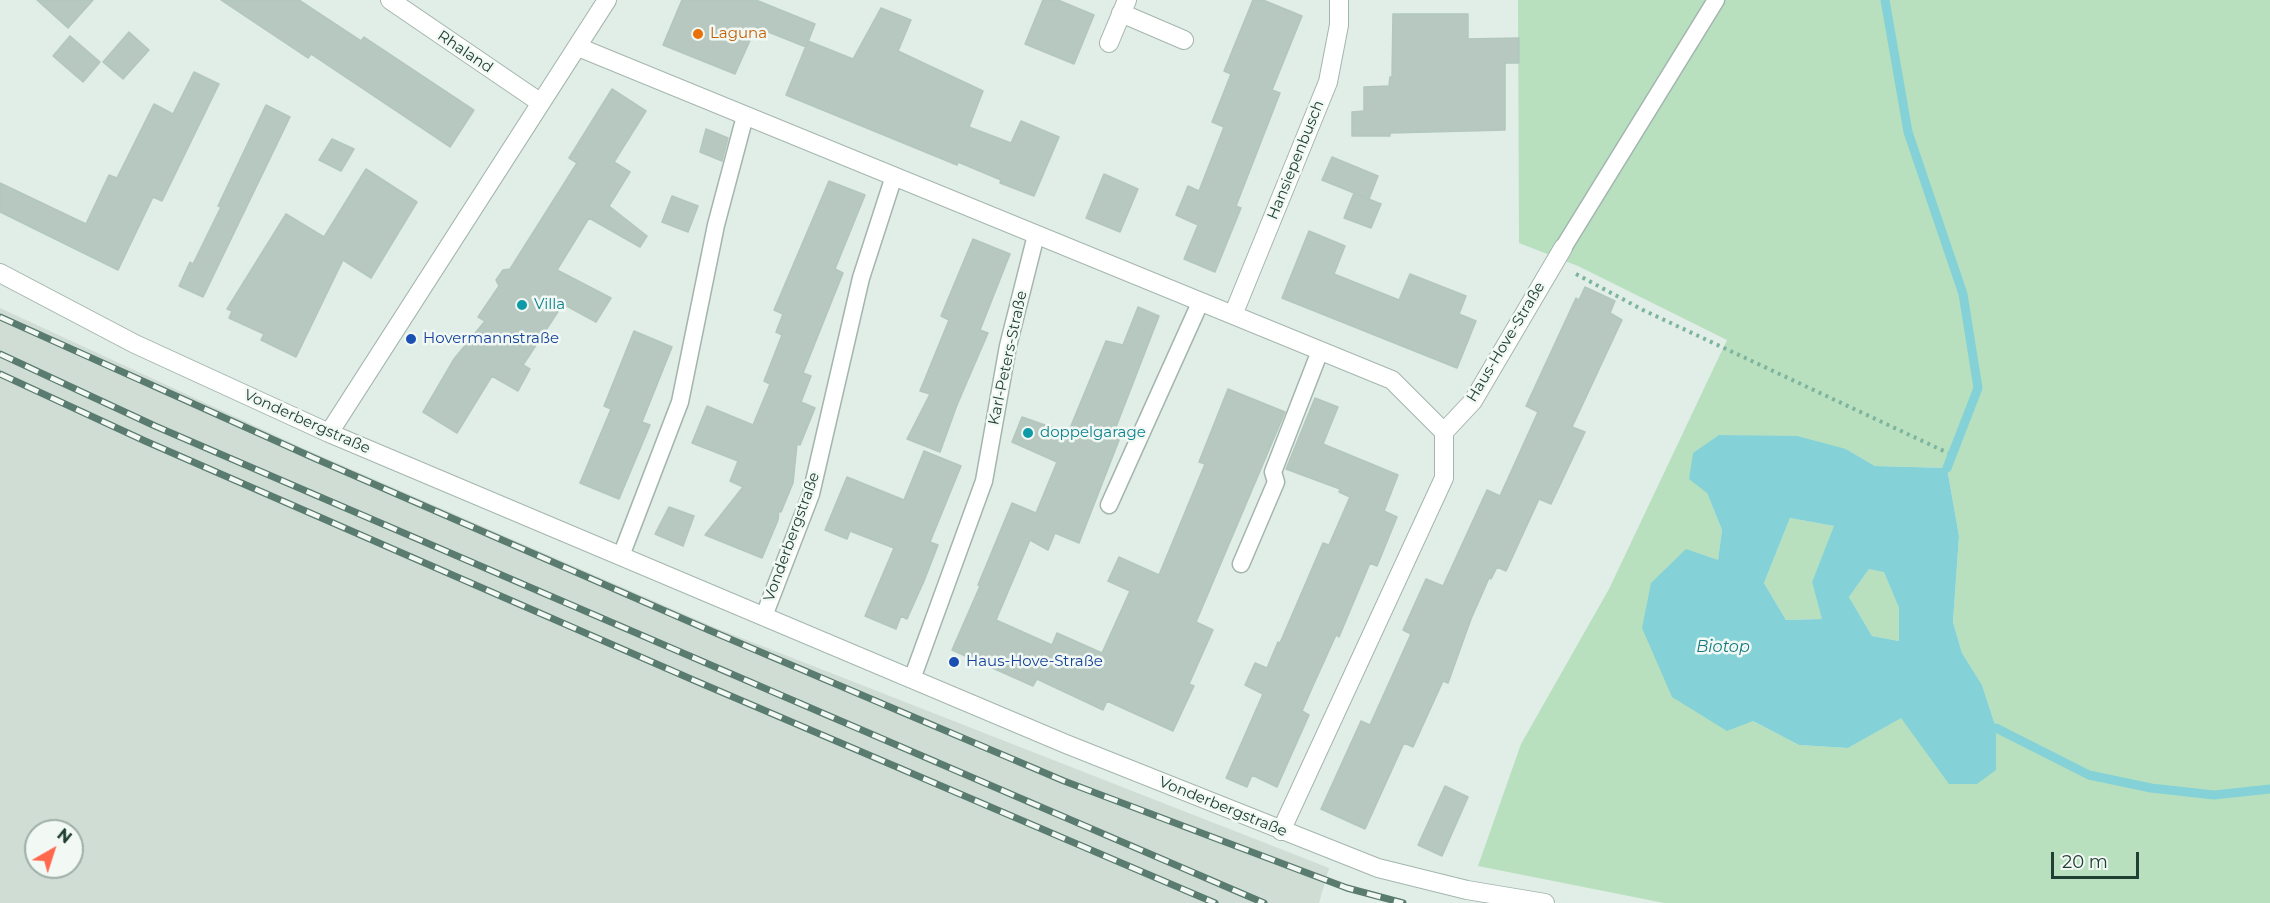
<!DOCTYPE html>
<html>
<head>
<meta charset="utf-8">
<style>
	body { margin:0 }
	#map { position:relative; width:2270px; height:903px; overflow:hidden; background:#e1ede7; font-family:Montserrat,sans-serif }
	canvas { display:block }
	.north { position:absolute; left:24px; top:819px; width:60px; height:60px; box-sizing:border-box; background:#f2f9f5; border:2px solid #9eafa8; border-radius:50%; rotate:39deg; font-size:16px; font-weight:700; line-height:24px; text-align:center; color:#204034 }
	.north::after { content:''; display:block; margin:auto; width:21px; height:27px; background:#ff684d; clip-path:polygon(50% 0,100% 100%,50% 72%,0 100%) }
	.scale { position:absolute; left:2051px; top:852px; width:88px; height:27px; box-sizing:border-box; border:3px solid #204034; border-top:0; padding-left:8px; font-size:18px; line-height:21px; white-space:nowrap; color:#204034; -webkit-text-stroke:4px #f2f9f5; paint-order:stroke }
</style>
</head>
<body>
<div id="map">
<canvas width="2270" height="903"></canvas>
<div class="north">N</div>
<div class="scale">20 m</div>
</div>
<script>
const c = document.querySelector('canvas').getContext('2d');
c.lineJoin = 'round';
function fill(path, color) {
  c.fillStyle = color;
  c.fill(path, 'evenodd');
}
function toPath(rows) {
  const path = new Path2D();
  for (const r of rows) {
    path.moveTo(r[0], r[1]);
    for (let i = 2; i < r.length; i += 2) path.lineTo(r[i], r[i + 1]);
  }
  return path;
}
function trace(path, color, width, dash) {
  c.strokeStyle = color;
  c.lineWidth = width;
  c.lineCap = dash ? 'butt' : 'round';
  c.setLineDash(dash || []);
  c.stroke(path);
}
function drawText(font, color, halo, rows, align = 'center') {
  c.font = font + ' Montserrat,sans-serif';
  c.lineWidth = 5;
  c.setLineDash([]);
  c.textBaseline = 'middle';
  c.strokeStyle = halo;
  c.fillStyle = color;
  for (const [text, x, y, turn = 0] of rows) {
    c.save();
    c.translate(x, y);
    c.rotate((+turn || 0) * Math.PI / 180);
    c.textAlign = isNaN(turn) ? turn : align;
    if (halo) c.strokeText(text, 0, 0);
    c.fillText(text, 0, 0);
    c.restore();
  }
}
fill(toPath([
	[0,308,307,450,716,628,1329,868,1319,903,0,903],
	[36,831,72,831,72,867,36,867]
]), '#cfddd5');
fill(toPath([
	[1518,0,2270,0,2270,903,1664,903,1478,866,1521,744,1609,589,1727,340,1578,266,1519,243],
	[1719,435,1753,436,1846,449,1875,466,1947,468,1959,536,1953,622,1962,653,1982,685,1996,728,1996,770,1922,746,1901,717,1848,748,1799,745,1753,721,1718,561,1722,530,1707,493],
	[1790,518,1835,526,1812,582,1823,619,1786,620,1764,583],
	[1869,569,1884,571,1899,608,1899,641,1872,636,1849,597]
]), '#b8e0bf');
fill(toPath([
	[1719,435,1797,436,1846,449,1875,466,1947,468,1959,536,1953,622,1962,653,1982,685,1996,728,1996,770,1977,784,1949,784,1901,718,1848,748,1799,745,1753,721,1727,731,1672,697,1642,628,1651,583,1686,549,1718,560,1722,530,1707,493,1689,479,1693,453],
	[1790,518,1834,526,1812,582,1822,619,1786,620,1764,583],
	[1869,569,1884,572,1899,608,1899,641,1872,636,1849,597]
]), '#84d2d7');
trace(toPath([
	[1885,0,1908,132,1963,294,1978,388,1947,468],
	[1996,728,2089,775,2151,788,2214,795,2270,789]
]), '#84d2d7', 9);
const building = toPath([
	[37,0,93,0,68,28,37,0],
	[221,0,299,0,361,41,364,37,474,110,450,147,311,54,308,58,221,0],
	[682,0,756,0,815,24,806,47,756,27,735,74,663,45,682,0],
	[1043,0,1058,0,1094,15,1074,64,1025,44,1043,0],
	[1253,0,1263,0,1302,16,1272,90,1280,93,1236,206,1241,208,1215,272,1184,259,1198,225,1176,215,1188,186,1199,191,1224,127,1212,122,1231,74,1224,71,1253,0],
	[881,8,911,20,898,51,983,91,969,127,1011,143,1021,121,1059,137,1034,196,1000,183,1001,180,958,162,957,165,786,95,808,41,853,59,881,8],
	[1393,14,1468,14,1468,39,1519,38,1519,63,1505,63,1505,130,1390,133,1390,136,1352,136,1352,112,1364,111,1364,87,1389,86,1390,77,1392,77,1393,14],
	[129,32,149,50,123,79,103,62,129,32],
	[70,36,100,62,83,82,53,56,70,36],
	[194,72,219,84,162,201,153,197,118,270,0,212,0,183,86,224,109,175,117,178,154,104,173,114,194,72],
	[612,89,646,111,614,162,630,172,609,206,647,236,640,247,589,218,557,270,611,298,596,322,563,304,523,365,530,369,518,391,492,376,457,433,423,412,454,359,485,321,478,317,499,286,496,280,503,270,510,269,577,163,569,158,612,89],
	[266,105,290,117,203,297,179,286,190,262,193,264,221,207,218,206,266,105],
	[706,129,728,138,722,161,700,152,706,129],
	[332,139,354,149,341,171,319,160,332,139],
	[1332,157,1378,176,1369,199,1322,180,1332,157],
	[366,169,417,202,371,278,343,260,296,357,261,340,264,334,229,318,232,311,227,309,286,214,324,237,366,169],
	[1104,174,1138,189,1120,232,1086,218,1104,174],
	[829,181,865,195,835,269,843,273,803,373,811,376,801,402,815,408,800,445,797,444,793,483,781,512,779,511,778,520,762,558,705,535,743,487,730,481,738,461,692,443,707,406,753,425,770,384,764,381,782,335,776,332,783,314,774,310,829,181],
	[1354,193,1381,204,1371,228,1344,218,1354,193],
	[672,196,698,206,688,232,662,222,672,196],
	[1309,231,1345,246,1334,274,1399,300,1410,274,1466,296,1459,314,1476,321,1457,368,1282,298,1309,231],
	[973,239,1010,254,980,330,988,333,957,405,940,452,907,439,930,394,920,391,949,320,941,316,973,239],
	[1585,287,1615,301,1610,313,1622,320,1572,427,1585,432,1551,504,1539,499,1506,571,1497,567,1491,579,1489,578,1471,619,1448,683,1443,681,1413,747,1404,743,1365,829,1321,809,1361,721,1370,725,1411,634,1403,630,1426,579,1443,586,1487,490,1500,496,1538,412,1526,406,1576,298,1579,300,1585,287],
	[1138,307,1159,316,1116,427,1123,430,1079,543,1055,533,1048,550,1030,540,996,620,1052,645,1057,633,1102,653,1130,591,1108,581,1119,557,1159,575,1205,464,1199,462,1228,389,1285,412,1196,622,1213,630,1189,684,1194,686,1173,731,1107,701,1103,710,1037,679,1033,686,952,650,980,586,978,585,1012,503,1036,513,1057,462,1012,442,1022,417,1068,433,1106,341,1123,345,1138,307],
	[634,331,672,347,642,422,650,425,619,499,580,483,611,409,604,406,634,331],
	[1315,398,1338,407,1323,444,1398,475,1384,511,1397,517,1377,566,1370,563,1339,637,1336,635,1312,688,1302,711,1309,715,1277,787,1252,775,1247,787,1226,778,1263,694,1245,685,1255,663,1267,668,1278,642,1280,643,1323,543,1329,545,1350,497,1339,492,1340,489,1286,469,1315,398],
	[924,451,961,466,930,542,938,545,924,581,907,619,901,616,896,629,865,616,894,548,850,531,847,539,825,530,847,477,904,500,924,451],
	[669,507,694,516,683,546,655,534,669,507],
	[1445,786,1468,797,1442,856,1418,845,1445,786]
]);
fill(building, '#b6c8bf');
trace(building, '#b3c7bd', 1.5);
const service = toPath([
	[1563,248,1716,0],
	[1109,505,1200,303],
	[621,556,680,402,716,225,745,116],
	[1241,564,1276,482,1273,472,1320,351],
	[764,616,811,494,861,278,894,176],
	[912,679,984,481,1008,346,1036,235]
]);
const minor = toPath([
	[390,0,541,103],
	[1121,13,1184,40],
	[1109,43,1127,0],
	[578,47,1392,380,1444,432],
	[0,273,135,344,329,433,1066,744,1378,868,1467,890,1545,903],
	[1233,315,1328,82,1339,25,1339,0],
	[329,433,607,0],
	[1281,831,1444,478,1444,432,1473,401,1563,248]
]);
trace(service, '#a3b6ae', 19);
trace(minor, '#a3b6ae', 20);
trace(toPath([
	[1576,274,1643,310,1948,453]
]), '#7eb49e', 4, [3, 4.5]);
trace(service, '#fff', 16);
trace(minor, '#fff', 18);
const rail = toPath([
	[0,317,314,458,711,631,1064,781,1347,888,1403,903],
	[0,354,155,426,1264,903],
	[0,374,145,441,691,679,1215,903]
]);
trace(rail, '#5a7b6f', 7);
trace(rail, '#f2f9f5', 4.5, [14]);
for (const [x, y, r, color] of [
	[698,34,6,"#e8710a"],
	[522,305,6,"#0f9aa8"],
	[411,339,6,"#1a4fb4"],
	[1028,433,6,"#0f9aa8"],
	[954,662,6,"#1a4fb4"]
]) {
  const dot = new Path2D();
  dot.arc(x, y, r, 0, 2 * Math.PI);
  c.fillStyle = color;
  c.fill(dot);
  trace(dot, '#f2f9f5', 2);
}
drawText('15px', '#c56008', '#f2f9f5', [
	["Laguna",710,34]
], 'left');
drawText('15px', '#204034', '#f2f9f5', [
	["Rhaland",465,52,34],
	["Hansiepenbusch",1296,160,-68],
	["Haus-Hove-Straße",1506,342,-59],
	["Karl-Peters-Straße",1008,358,-78],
	["Vonderbergstraße",307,422,24],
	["Vonderbergstraße",792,537,-70],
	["Vonderbergstraße",1223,807,22]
]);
drawText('15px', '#0d838f', '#f2f9f5', [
	["Villa",534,305],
	["doppelgarage",1040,433]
], 'left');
drawText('15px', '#164399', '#f2f9f5', [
	["Hovermannstraße",423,339],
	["Haus-Hove-Straße",966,662]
], 'left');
drawText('italic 16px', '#147981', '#f2f9f5', [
	["Biotop",1723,647]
]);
</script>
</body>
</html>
